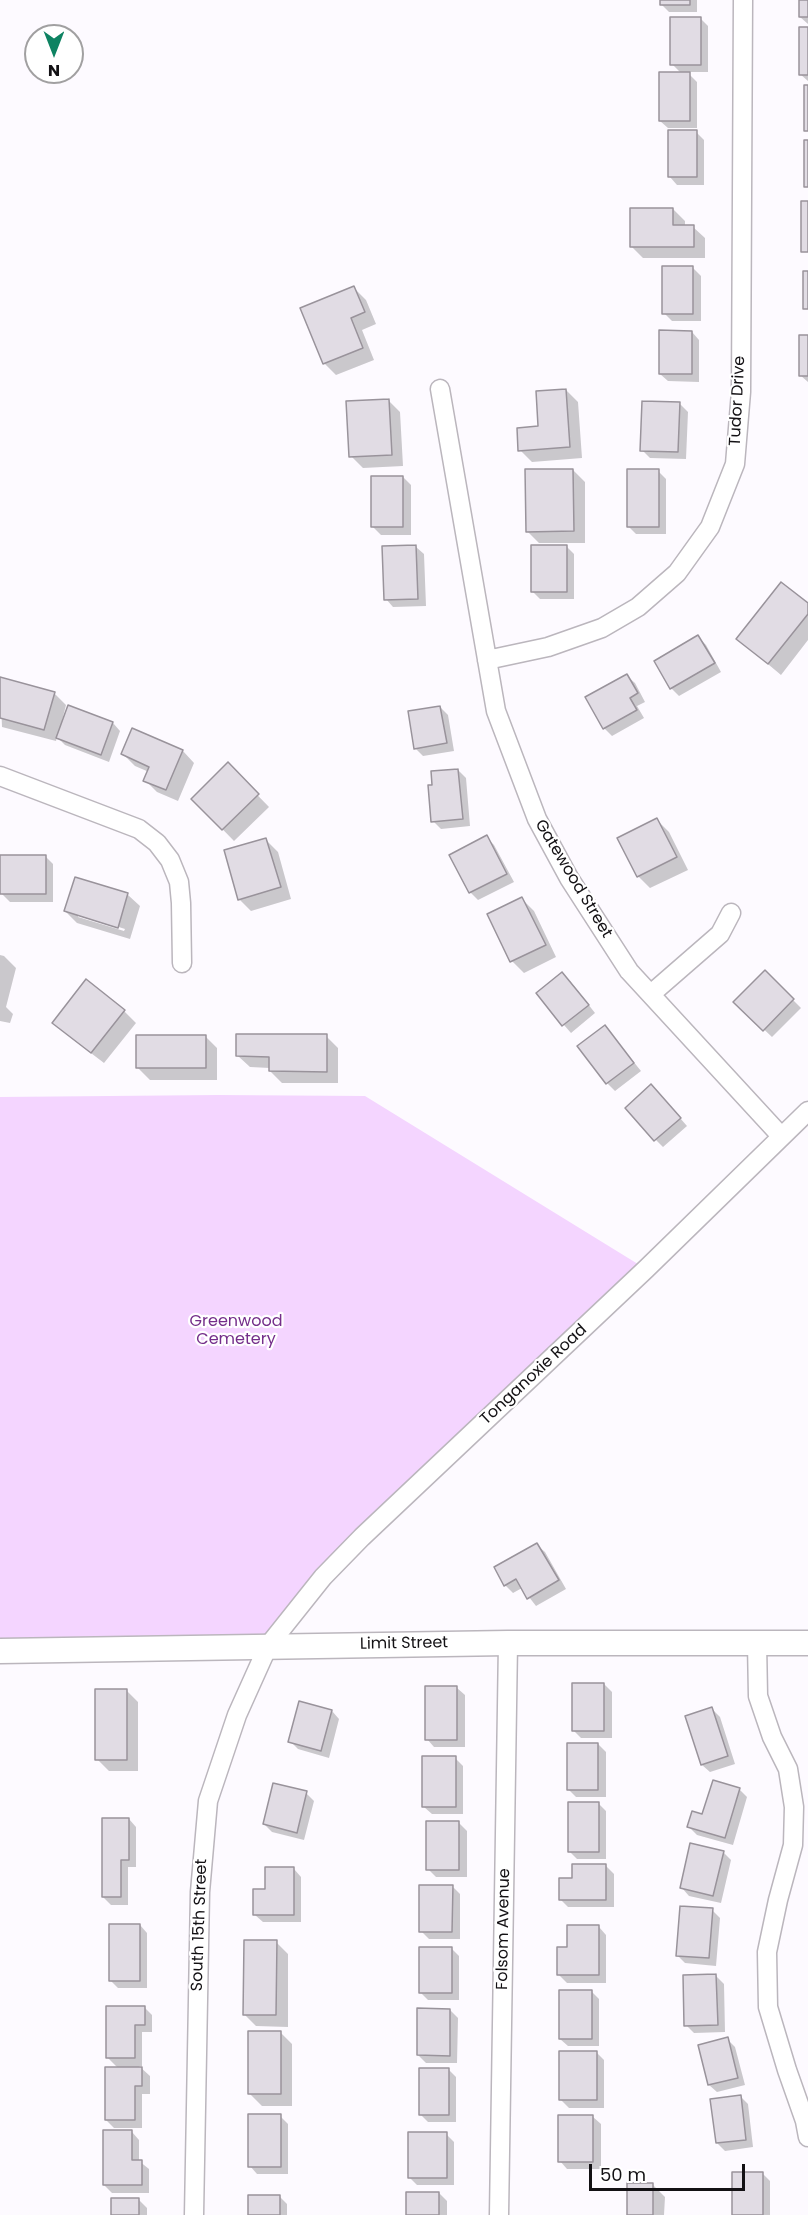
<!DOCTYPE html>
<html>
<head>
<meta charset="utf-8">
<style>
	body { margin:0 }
	#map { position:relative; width:808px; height:2215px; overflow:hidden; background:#fdfaff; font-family:Poppins,sans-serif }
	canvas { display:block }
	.north { position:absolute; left:24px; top:24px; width:60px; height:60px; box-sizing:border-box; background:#fff; border:2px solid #a1a0a1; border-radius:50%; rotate:180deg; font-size:16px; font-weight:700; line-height:24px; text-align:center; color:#131114 }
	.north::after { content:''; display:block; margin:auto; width:21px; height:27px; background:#0e8362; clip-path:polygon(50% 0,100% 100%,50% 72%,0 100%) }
	.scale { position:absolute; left:589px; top:2164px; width:156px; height:27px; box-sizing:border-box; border:3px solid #131114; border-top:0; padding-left:8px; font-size:18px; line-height:21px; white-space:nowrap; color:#131114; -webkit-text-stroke:4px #fff; paint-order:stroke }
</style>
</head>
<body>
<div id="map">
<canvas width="808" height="2215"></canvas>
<div class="north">N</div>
<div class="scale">50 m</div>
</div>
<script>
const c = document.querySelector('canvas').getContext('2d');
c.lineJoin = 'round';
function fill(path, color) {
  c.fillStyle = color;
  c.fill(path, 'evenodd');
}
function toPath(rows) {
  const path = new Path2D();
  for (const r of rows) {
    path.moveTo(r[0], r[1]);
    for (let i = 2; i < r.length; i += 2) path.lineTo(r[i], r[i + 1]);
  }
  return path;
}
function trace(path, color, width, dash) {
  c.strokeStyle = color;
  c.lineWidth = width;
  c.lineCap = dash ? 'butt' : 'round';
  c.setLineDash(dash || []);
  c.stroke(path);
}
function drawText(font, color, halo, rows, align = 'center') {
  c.font = font + ' Poppins,sans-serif';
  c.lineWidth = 4.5;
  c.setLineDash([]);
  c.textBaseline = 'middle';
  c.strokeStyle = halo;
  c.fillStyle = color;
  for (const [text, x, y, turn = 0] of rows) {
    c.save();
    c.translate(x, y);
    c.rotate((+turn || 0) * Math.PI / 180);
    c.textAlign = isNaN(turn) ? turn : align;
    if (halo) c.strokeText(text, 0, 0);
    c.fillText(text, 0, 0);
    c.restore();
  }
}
fill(toPath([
	[218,1095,365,1096,646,1269,362,1537,268,1646,0,1651,0,1097]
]), '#f4d5ff');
fill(toPath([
	[661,0,697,0,697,12,669,12,661,4],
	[800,0,808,0,808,24,800,17],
	[700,18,708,26,708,72,687,72,697,82,697,128,668,128,660,121,682,74,672,64],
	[808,28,808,81,800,74],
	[696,132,704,140,704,185,677,185,670,177],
	[673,209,685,221,685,227,693,227,705,238,705,258,643,258,632,247],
	[693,268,701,276,701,321,672,321,664,313],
	[354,288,366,300,376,324,362,330,374,360,336,375,324,363],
	[692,332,699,340,699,382,668,381,660,374],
	[808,337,808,382,800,375],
	[566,390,578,402,582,458,532,462,520,450,540,428],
	[388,400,400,412,403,466,363,468,351,456],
	[680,404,688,412,686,459,650,458,642,450],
	[573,470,585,482,585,543,539,543,527,531],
	[658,471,666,479,666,534,636,534,628,526],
	[403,477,411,485,411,535,381,535,373,527],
	[566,546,574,554,574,599,540,599,532,591],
	[416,547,424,554,426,606,393,607,386,599],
	[808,605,808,640,781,675,738,639],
	[698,637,706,645,721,672,679,696,671,688],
	[627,676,635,683,645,702,637,706,644,718,612,736,604,728],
	[0,678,54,693,66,705,62,721,64,722,69,707,113,723,120,731,109,762,65,745,57,737,56,741,2,727],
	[440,707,448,715,454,751,423,756,415,748],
	[183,751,194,763,178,801,157,792,145,780,149,772,135,766,123,754],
	[228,765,269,807,234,841,193,799],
	[458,770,466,778,470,826,441,829,433,821],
	[657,820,669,832,688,870,650,888,638,876],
	[486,837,494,845,514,882,478,900,470,892],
	[266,840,278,852,291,899,251,911,239,899],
	[45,856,53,864,53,902,10,902,2,894],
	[76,879,128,895,140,906,130,939,77,923,65,911],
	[78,914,125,929,124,931,78,917],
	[522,899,534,911,556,957,524,973,512,961,489,915],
	[0,955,4,956,16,968,6,1007,13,1014,10,1023,0,1021],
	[765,972,801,1008,772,1037,735,1002],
	[570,981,595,1013,571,1033,564,1025],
	[124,1011,136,1023,104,1063,66,1034,54,1023],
	[612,1035,641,1071,615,1091,607,1083],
	[205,1036,217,1048,217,1080,150,1080,138,1068],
	[326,1036,338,1048,338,1083,282,1083,270,1071,270,1068,250,1067,238,1056],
	[659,1094,687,1126,663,1147,656,1140],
	[537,1545,545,1552,566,1589,536,1606,522,1588,513,1593,505,1585],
	[604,1684,612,1692,612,1738,581,1738,573,1730],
	[457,1688,465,1695,465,1747,434,1747,427,1739],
	[126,1690,138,1702,138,1771,109,1771,97,1759],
	[712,1709,720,1717,735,1764,710,1772,702,1765],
	[332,1711,339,1719,329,1758,298,1749,290,1741],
	[598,1744,606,1752,606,1797,576,1797,568,1789],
	[455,1758,463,1766,463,1814,432,1814,424,1807],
	[739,1789,747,1797,733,1845,697,1835,689,1827],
	[306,1793,314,1801,304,1840,272,1832,264,1824],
	[599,1804,606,1811,606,1859,577,1859,569,1851],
	[129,1819,136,1827,136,1867,128,1867,128,1905,111,1905,103,1897],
	[459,1823,467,1831,467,1877,436,1877,428,1869],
	[723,1852,731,1860,721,1903,689,1896,682,1888],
	[606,1866,614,1874,614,1907,568,1907,560,1899,573,1879],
	[294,1869,301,1877,301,1922,263,1922,255,1915,266,1890],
	[452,1886,460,1894,460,1939,429,1939,421,1931],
	[712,1910,720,1918,716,1966,685,1963,677,1955],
	[140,1925,147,1933,147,1988,118,1988,111,1981],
	[599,1927,606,1935,606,1983,567,1983,559,1975,568,1949],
	[276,1942,288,1954,288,2027,256,2026,244,2014],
	[451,1948,459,1956,459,2000,428,2000,420,1992],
	[716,1976,724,1984,725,2032,694,2033,686,2025],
	[591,1991,599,1999,599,2046,568,2046,560,2039],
	[144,2007,152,2015,152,2032,142,2032,142,2066,139,2066,150,2076,150,2094,142,2094,142,2128,114,2128,106,2120,119,2069,108,2058],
	[450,2010,458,2018,457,2063,426,2063,418,2055],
	[280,2032,292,2044,292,2106,262,2106,250,2094],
	[727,2039,735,2047,745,2085,717,2092,709,2085],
	[596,2052,604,2060,604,2108,569,2108,561,2100],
	[448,2069,456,2077,456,2122,428,2122,420,2114],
	[741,2097,748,2104,753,2147,725,2151,717,2143],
	[280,2116,288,2124,288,2174,257,2174,250,2166],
	[593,2117,601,2124,601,2169,567,2169,560,2161],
	[132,2132,139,2140,139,2161,149,2169,149,2193,112,2193,104,2185],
	[446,2134,454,2142,454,2185,417,2185,409,2177],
	[762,2173,770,2181,770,2215,733,2215],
	[653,2185,665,2197,664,2215,628,2215],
	[439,2193,447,2201,447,2215,407,2215],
	[279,2196,287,2204,287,2215,250,2215],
	[139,2200,147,2208,147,2215,112,2215]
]), '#0003');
const building = toPath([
	[660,0,690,0,690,5,660,5,660,0],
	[799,0,808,0,808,17,799,17,799,0],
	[670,17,701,17,701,65,670,65,670,17],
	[799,27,808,27,808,75,799,75,799,27],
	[659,72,690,72,690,121,659,121,659,72],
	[804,85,808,85,808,131,804,131,804,85],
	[668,130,697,130,697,177,668,177,668,130],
	[804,140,808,140,808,187,804,187,804,140],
	[801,201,808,201,808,252,801,252,801,201],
	[630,208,673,208,673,225,694,225,694,247,630,247,630,208],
	[662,266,693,266,693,314,662,314,662,266],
	[803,271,808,271,808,309,803,309,803,271],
	[354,286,365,312,351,318,363,348,323,364,300,308,354,286],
	[659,330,692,331,692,374,659,374,659,330],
	[799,335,808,335,808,376,799,376,799,335],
	[566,389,570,447,518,451,517,428,538,426,536,391,566,389],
	[389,399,392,455,349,457,346,401,389,399],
	[642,401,680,402,678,452,640,451,642,401],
	[525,469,573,469,574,531,526,532,525,469],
	[627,469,659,469,659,527,627,527,627,469],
	[371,476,403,476,403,527,371,527,371,476],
	[416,545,418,599,384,600,382,546,416,545],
	[531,545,567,545,567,592,531,592,531,545],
	[781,582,808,603,808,614,768,664,736,639,781,582],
	[698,635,715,663,670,689,654,661,698,635],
	[627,674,638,693,630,698,637,710,603,729,585,697,627,674],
	[0,677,55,692,44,730,0,718,0,677],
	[68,705,113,722,101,755,56,738,68,705],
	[440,706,447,743,414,749,408,711,440,706],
	[132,728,183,750,166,790,143,781,149,767,121,754,132,728],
	[228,762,259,794,222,830,191,799,228,762],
	[458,769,463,819,431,822,428,785,432,785,431,771,458,769],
	[657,818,677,857,637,877,617,838,657,818],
	[487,835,507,874,469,893,449,855,487,835],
	[266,838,281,887,238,900,224,850,266,838],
	[0,855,46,855,46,894,0,894,0,855],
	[75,877,128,893,118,928,64,911,75,877],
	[522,897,546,945,510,962,487,914,522,897],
	[765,970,794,999,763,1031,733,1002,765,970],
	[562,972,589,1005,562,1026,536,993,562,972],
	[86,979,125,1010,91,1053,52,1023,86,979],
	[605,1025,634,1063,606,1084,577,1046,605,1025],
	[236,1034,327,1034,327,1072,269,1071,269,1057,236,1056,236,1034],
	[136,1035,206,1035,206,1068,136,1068,136,1035],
	[651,1084,681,1118,654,1141,625,1108,651,1084],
	[537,1543,559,1580,527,1599,516,1579,504,1586,494,1567,537,1543],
	[572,1683,604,1683,604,1731,572,1731,572,1683],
	[425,1686,457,1686,457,1740,425,1740,425,1686],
	[95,1689,127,1689,127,1760,95,1760,95,1689],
	[299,1701,332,1710,321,1751,288,1742,299,1701],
	[712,1707,728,1756,701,1765,685,1716,712,1707],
	[567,1743,598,1743,598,1790,567,1790,567,1743],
	[422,1756,456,1756,456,1807,422,1807,422,1756],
	[713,1780,740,1788,725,1838,687,1827,692,1811,702,1814,713,1780],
	[273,1783,307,1791,297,1833,263,1824,273,1783],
	[568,1802,599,1802,599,1852,568,1852,568,1802],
	[102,1818,129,1818,129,1860,121,1860,121,1897,102,1897,102,1818],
	[426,1821,459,1821,459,1870,426,1870,426,1821],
	[690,1843,724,1851,713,1896,680,1888,690,1843],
	[572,1864,606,1864,606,1900,559,1900,559,1878,572,1878,572,1864],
	[265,1867,294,1867,294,1915,253,1915,253,1889,265,1889,265,1867],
	[419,1885,453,1885,452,1932,419,1932,419,1885],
	[680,1906,713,1908,709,1958,676,1956,680,1906],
	[109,1924,140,1924,140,1981,109,1981,109,1924],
	[567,1925,599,1925,599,1975,557,1975,557,1947,567,1947,567,1925],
	[244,1940,277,1940,276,2015,243,2015,244,1940],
	[419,1947,452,1947,452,1993,419,1993,419,1947],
	[716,1974,718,2025,684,2026,683,1975,716,1974],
	[559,1990,592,1990,592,2039,559,2039,559,1990],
	[106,2006,145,2006,145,2025,135,2025,135,2058,106,2058,106,2006],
	[417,2008,450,2009,450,2056,417,2055,417,2008],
	[248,2031,281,2031,281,2094,248,2094,248,2031],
	[728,2037,738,2078,708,2085,698,2045,728,2037],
	[559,2051,597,2051,597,2100,559,2100,559,2051],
	[105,2067,142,2067,142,2086,135,2086,135,2120,105,2120,105,2067],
	[419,2068,449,2068,449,2115,419,2115,419,2068],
	[741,2095,746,2140,716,2143,710,2099,741,2095],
	[248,2114,281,2114,281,2167,248,2167,248,2114],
	[558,2115,593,2115,593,2162,558,2162,558,2115],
	[103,2130,132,2130,132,2160,142,2160,142,2185,103,2185,103,2130],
	[408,2132,447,2132,447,2178,408,2178,408,2132],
	[732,2172,763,2172,763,2215,732,2215,732,2172],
	[627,2183,653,2183,653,2215,627,2215,627,2183],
	[406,2192,439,2192,439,2215,406,2215,406,2192],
	[248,2195,280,2195,280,2215,248,2215,248,2195],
	[111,2198,139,2198,139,2215,111,2215,111,2198]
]);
fill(building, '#e1dce4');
trace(building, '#99939b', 1.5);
const street = toPath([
	[440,389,496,711,537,819,569,878,629,971,781,1136],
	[487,660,548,647,602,628,638,607,677,573,710,527,735,464,741,392,743,0],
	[0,776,139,829,157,843,170,860,179,882,181,903,182,963],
	[651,994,720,934,731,913],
	[757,1643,758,1696,772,1737,788,1769,794,1807,793,1845,778,1900,767,1952,768,2007,787,2070,805,2121,808,2137],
	[194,2215,200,1892,208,1801,237,1715,268,1646,323,1577,362,1537,646,1269,808,1111],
	[499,2215,508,1643]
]);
const secondary = toPath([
	[0,1651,508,1643,808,1643]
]);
trace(street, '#bbb6bd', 21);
trace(secondary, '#bbb6bd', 27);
trace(street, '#fff', 18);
trace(secondary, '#fff', 24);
drawText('16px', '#131114', '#fff', [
	["Tudor Drive",738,401,-87],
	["Gatewood Street",573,879,59],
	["Tonganoxie Road",534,1375,-43],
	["Limit Street",404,1644,-1],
	["South 15th Street",200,1925,-88],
	["Folsom Avenue",504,1929,-89]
]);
drawText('16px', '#742e8a', '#fff', [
	["Greenwood",236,1322],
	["Cemetery",236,1340]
]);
</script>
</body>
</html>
